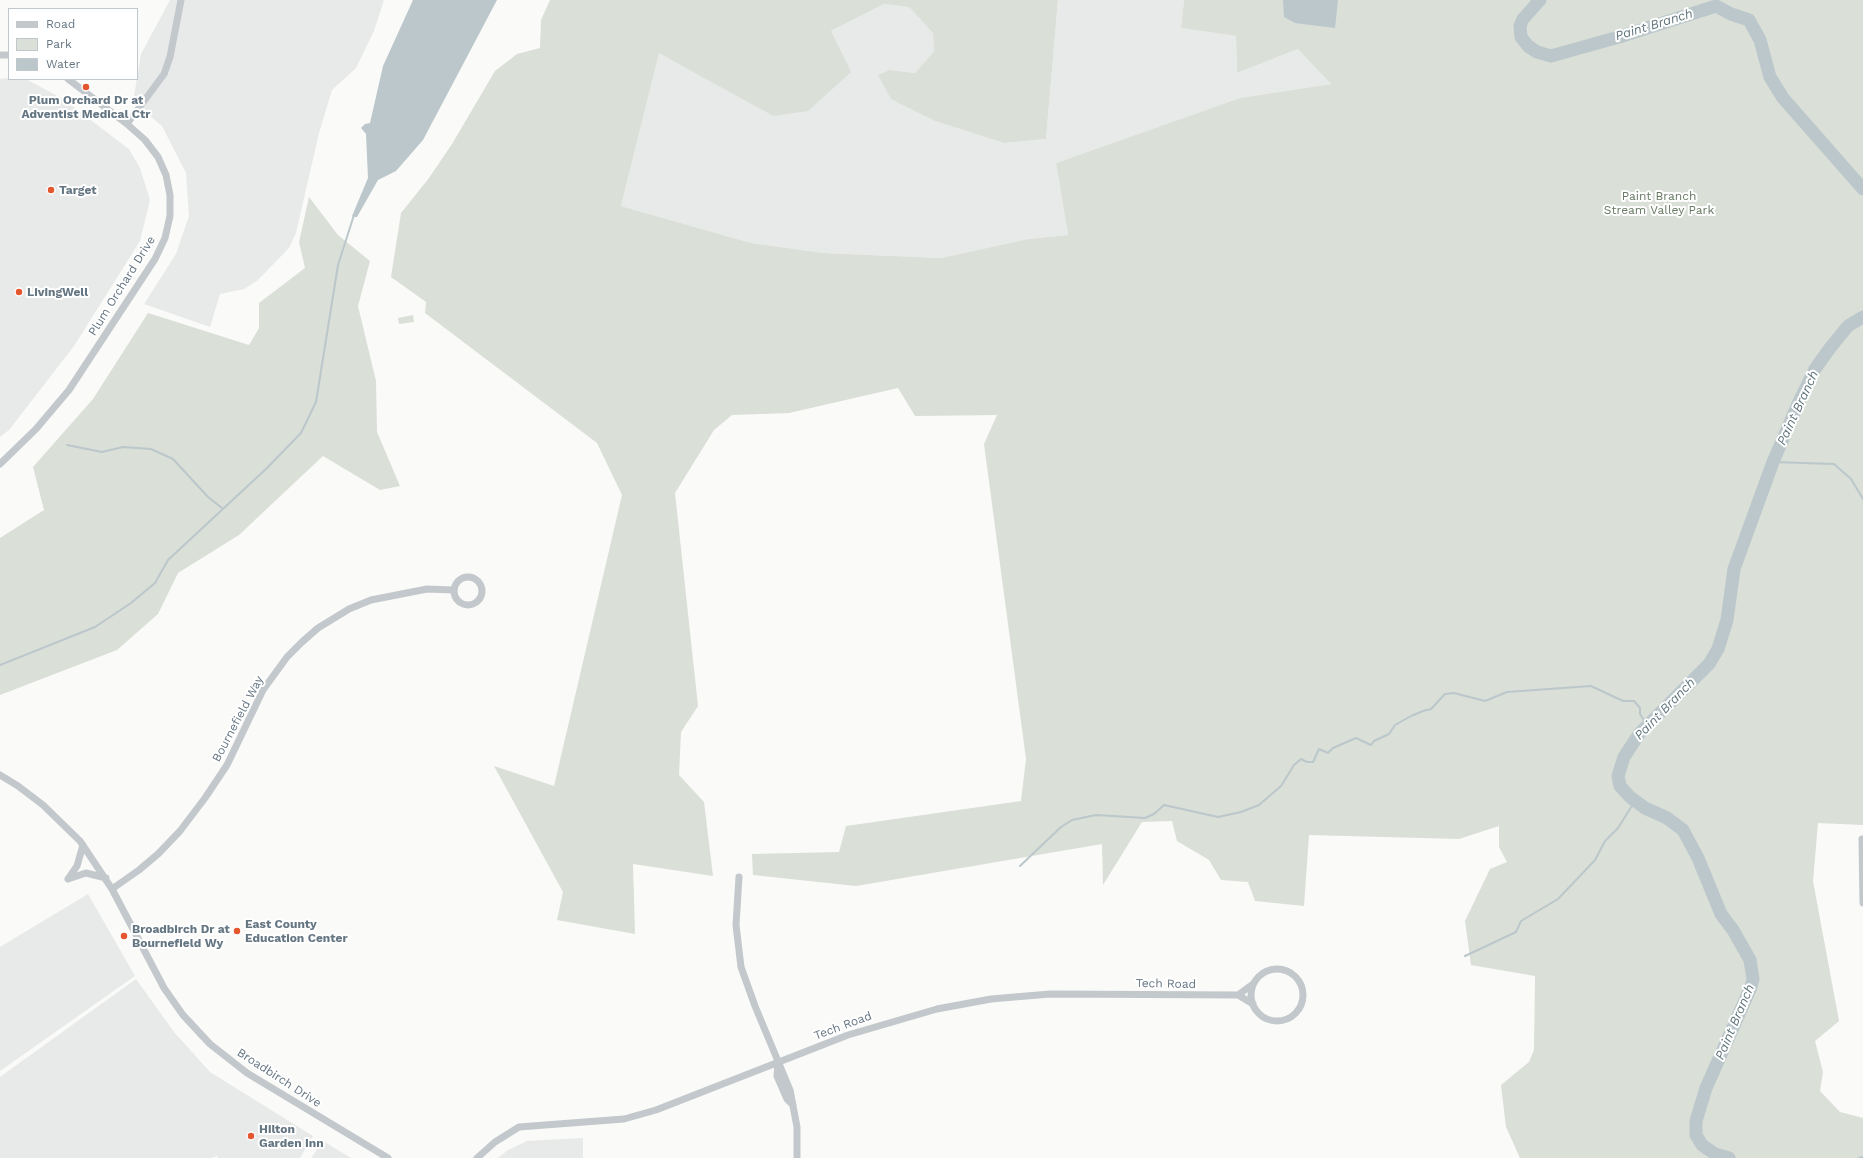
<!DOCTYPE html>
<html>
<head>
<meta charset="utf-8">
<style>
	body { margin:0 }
	#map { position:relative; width:1863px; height:1158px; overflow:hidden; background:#fafaf8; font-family:"Work Sans",sans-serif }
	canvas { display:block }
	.legend { position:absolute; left:8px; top:8px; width:130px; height:72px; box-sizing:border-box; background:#fff; border:1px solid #c1c8cd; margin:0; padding:5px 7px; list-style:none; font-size:12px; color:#657683 }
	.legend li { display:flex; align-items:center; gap:8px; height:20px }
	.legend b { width:20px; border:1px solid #c1c8cd }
</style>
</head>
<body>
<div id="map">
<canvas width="1863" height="1158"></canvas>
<ul class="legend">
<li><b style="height:5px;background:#c3c8cc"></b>Road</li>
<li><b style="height:11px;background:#dadfd7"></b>Park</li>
<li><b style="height:11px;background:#bbc7cb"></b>Water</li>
</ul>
</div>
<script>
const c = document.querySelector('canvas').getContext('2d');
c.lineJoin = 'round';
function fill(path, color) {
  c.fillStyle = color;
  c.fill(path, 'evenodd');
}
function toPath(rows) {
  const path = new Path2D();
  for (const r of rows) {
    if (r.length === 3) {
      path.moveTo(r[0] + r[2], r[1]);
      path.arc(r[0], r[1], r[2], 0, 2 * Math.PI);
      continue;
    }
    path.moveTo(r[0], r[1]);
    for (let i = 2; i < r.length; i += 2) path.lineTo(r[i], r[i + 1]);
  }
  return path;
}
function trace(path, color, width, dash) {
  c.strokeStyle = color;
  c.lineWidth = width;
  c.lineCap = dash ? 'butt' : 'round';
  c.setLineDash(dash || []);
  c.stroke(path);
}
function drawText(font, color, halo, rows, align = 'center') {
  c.font = font + ' "Work Sans",sans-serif';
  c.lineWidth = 4;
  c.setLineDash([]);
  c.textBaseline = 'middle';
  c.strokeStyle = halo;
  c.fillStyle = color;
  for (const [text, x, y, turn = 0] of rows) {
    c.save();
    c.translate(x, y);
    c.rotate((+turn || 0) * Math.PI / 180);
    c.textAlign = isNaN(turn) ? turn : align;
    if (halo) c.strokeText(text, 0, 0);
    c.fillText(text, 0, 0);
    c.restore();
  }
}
fill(toPath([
	[170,0,384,0,374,31,356,68,332,90,319,133,296,233,289,248,258,280,244,289,220,294,210,327,144,304,176,254,189,216,186,173,162,126,133,102,141,54],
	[1058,0,1184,0,1181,28,1236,36,1237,73,1298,49,1331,84,1240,98,1056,163,1068,235,1028,239,941,258,824,253,751,243,621,206,659,52,773,116,831,31,884,4,909,7,933,33,934,51,915,73,890,70,891,98,935,121,1004,143,1046,139],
	[9,78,26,79,63,99,129,149,140,168,150,200,140,241,74,346,9,430,0,437,0,79],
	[88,894,135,976,0,1071,0,947],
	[136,979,174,1032,210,1072,313,1136,300,1158,218,1158,217,1156,212,1158,0,1158,0,1077],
	[583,1138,583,1158,498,1158,508,1150,527,1141],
	[323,1141,351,1158,311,1158]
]), '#e8e9e9');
fill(toPath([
	[550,0,1058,0,1046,139,1004,143,935,121,891,99,878,75,890,70,915,73,934,51,933,33,909,7,884,4,831,31,851,72,808,111,773,116,659,53,621,206,751,243,824,253,941,258,1028,239,1068,235,1056,163,1240,98,1331,84,1298,49,1237,73,1236,36,1181,28,1184,0,1863,0,1863,825,1818,823,1813,881,1839,1021,1815,1041,1823,1072,1820,1091,1840,1112,1863,1118,1863,1158,1520,1158,1506,1127,1501,1085,1529,1062,1534,1050,1535,976,1471,965,1465,921,1490,869,1507,862,1499,847,1499,826,1459,839,1309,835,1304,906,1255,901,1248,882,1221,880,1209,860,1177,841,1172,821,1142,822,1103,885,1102,844,856,886,753,875,752,854,839,852,846,826,1021,801,1026,759,984,444,997,415,915,416,898,388,789,413,732,415,714,430,675,493,698,706,681,732,679,775,704,802,713,876,633,864,635,934,557,920,563,892,494,766,554,786,622,495,597,443,425,313,426,302,391,277,401,213,429,178,452,144,495,71,517,54,540,48,541,20],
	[309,197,338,235,370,261,358,306,376,381,377,432,400,486,380,490,323,456,239,535,178,573,158,614,117,650,0,695,0,538,44,510,33,467,93,399,148,313,249,345,259,328,259,303,305,268,299,242],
	[413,315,414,322,399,324,398,318]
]), '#dadfd7');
fill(toPath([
	[413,0,497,0,423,140,396,171,378,180,357,217,353,217,352,216,368,178,366,134,361,128,365,124,370,123,383,66],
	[1338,0,1335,28,1295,23,1284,17,1283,0]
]), '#bbc7cb');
trace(toPath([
	[67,445,102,452,123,447,151,449,173,459,208,497,222,508],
	[1773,462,1834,464,1851,479,1863,499],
	[0,665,95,627,131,603,155,583,168,560,267,468,301,433,316,402,338,265,354,215],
	[1020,866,1061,827,1072,820,1096,815,1145,818,1154,814,1164,805,1218,817,1241,812,1259,805,1281,786,1294,765,1301,759,1307,762,1313,762,1319,749,1328,753,1333,748,1356,738,1371,745,1374,741,1389,734,1395,725,1411,716,1423,711,1431,709,1445,694,1454,693,1485,701,1507,692,1591,686,1623,701,1634,701,1640,708,1640,714,1647,725],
	[1465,956,1516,932,1521,921,1558,899,1595,860,1605,841,1618,828,1635,801],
	[1859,1158,1863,1157]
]), '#bbc7cb', 2);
trace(toPath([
	[1540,0,1523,19,1520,26,1521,37,1528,46,1537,52,1551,56,1619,37,1716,6,1731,14,1749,20,1760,40,1770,77,1783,98,1863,189],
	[1729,1158,1715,1154,1702,1145,1696,1135,1696,1121,1706,1088,1751,987,1753,979,1750,960,1733,930,1721,914,1698,858,1683,830,1667,818,1645,808,1630,797,1620,786,1618,776,1624,757,1639,734,1709,664,1718,649,1727,620,1734,569,1773,462,1798,404,1815,369,1830,348,1848,326,1863,317]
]), '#bbc7cb', 13);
trace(toPath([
	[0,55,9,55],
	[127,124,164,74,170,57,181,0],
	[0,464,36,429,69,390,155,259,165,238,170,216,170,195,166,175,158,157,145,140,127,124,68,79],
	[468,591,14],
	[0,775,18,786,43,805,80,841,112,889,164,988,183,1015,210,1044,247,1073,388,1158],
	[1862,839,1863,903],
	[739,877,736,925,741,967,755,1006,790,1090,797,1127,797,1158],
	[68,879,86,873,106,878],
	[68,879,77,866,83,845],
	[112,889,139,870,158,854,180,831,205,798,227,765,263,690,287,657,302,642,318,628,349,609,371,600,427,589,454,590],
	[1277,995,26],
	[1238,995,1253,984],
	[778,1062,777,1076,787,1099,793,1105],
	[477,1158,495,1142,519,1127,624,1119,656,1110,848,1035,937,1009,991,999,1050,994,1238,995,1253,1004]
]), '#c3c8cc', 7);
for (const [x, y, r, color] of [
	[86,87,4,"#e4572e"],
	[51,190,4,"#e4572e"],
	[19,292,4,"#e4572e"],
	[237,931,4,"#e4572e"],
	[124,936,4,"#e4572e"],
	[251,1136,4,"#e4572e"]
]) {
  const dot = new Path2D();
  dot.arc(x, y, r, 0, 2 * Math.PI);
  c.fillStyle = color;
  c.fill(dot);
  trace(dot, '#fff', 1.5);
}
drawText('bold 12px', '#657683', '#fff', [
	["Plum Orchard Dr at",86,100,"center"],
	["Adventist Medical Ctr",86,114,"center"],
	["Target",59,190],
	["LivingWell",27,292],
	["East County",245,924],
	["Education Center",245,938],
	["Broadbirch Dr at",132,929],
	["Bournefield Wy",132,943],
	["Hilton",259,1129],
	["Garden Inn",259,1143]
], 'left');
drawText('12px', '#687a64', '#fff', [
	["Paint Branch",1659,196],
	["Stream Valley Park",1659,210]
]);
drawText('12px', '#657683', '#fff', [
	["Plum Orchard Drive",122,286,-58],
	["Bournefield Way",238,719,-62],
	["Tech Road",1166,984,1],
	["Tech Road",843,1026,-20],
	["Broadbirch Drive",279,1078,33]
]);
drawText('italic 13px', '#60757c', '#fff', [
	["Paint Branch",1654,25,-17],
	["Paint Branch",1798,408,-65],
	["Paint Branch",1665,709,-46],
	["Paint Branch",1735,1022,-67]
]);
</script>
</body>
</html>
